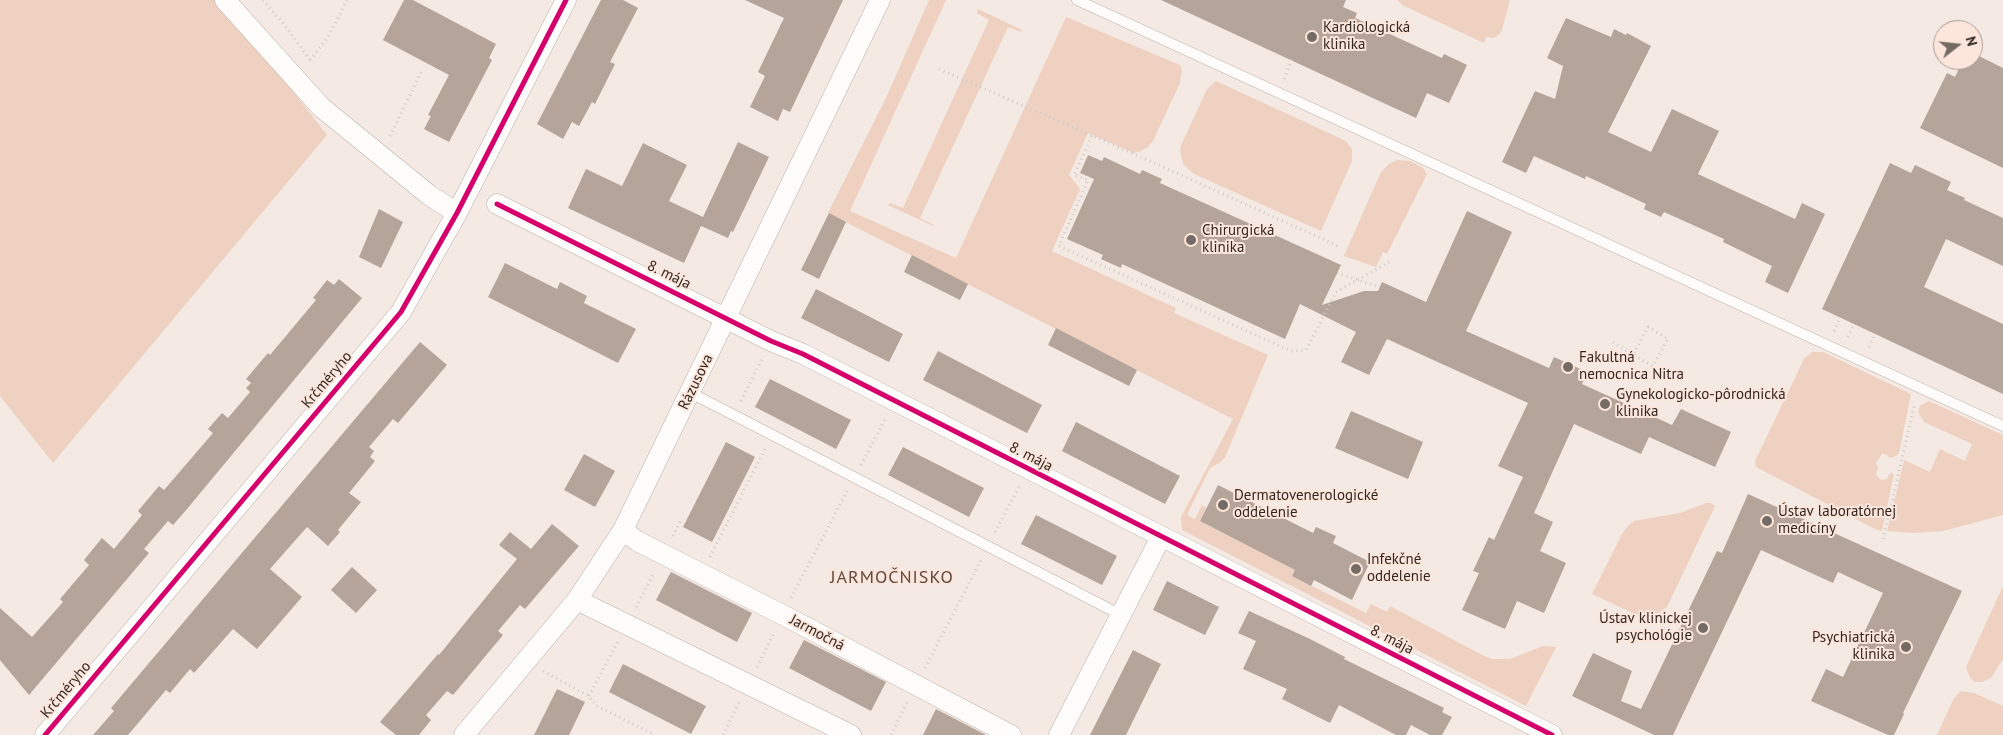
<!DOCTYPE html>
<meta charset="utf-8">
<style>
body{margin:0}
#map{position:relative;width:2003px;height:735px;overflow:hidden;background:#f4e9e3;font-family:"PT Sans",sans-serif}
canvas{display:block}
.north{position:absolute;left:1933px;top:20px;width:50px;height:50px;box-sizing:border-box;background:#fce6db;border:1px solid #ab9a91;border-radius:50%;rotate:74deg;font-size:14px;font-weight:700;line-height:20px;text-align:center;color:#312721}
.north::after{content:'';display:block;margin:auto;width:18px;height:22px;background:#756b65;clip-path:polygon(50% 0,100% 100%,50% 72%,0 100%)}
</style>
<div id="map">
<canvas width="2003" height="735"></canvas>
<div class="north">N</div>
</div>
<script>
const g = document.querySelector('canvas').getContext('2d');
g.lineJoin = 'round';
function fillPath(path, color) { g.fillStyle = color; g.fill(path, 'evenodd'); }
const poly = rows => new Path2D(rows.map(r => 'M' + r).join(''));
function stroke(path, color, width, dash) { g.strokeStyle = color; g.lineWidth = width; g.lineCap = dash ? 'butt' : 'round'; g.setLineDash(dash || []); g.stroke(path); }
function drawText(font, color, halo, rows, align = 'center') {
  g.font = font + ' "PT Sans",sans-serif'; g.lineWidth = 4; g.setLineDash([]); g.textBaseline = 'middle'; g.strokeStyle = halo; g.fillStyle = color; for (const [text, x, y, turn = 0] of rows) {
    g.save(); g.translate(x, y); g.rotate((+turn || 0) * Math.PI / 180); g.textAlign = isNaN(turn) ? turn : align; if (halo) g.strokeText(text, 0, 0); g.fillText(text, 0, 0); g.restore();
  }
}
fillPath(poly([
 [0,0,222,0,327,135,53,463,0,396],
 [929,0,946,0,850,211,956,258,1066,17,1180,65,1182,70,1180,83,1153,141,1148,147,1141,151,1134,153,1088,133,1069,175,1080,189,1052,251,1176,308,1174,313,1268,355,1225,457,1221,462,1210,468,1187,515,1195,519,1202,505,1206,508,1200,521,1295,570,1292,576,1366,613,1371,604,1387,612,1390,606,1484,656,1493,659,1510,659,1543,646,1556,647,1526,706,1182,530,1181,517,1233,419,828,213,886,98],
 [1397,0,1510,0,1501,33,1494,38,1486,37,1484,43,1404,6],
 [978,9,1022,30,1021,32,1008,27,920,218,934,225,933,226,888,205,890,203,903,208,989,20,977,13],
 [1216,81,1346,141,1352,149,1352,161,1321,231,1194,174,1183,164,1180,149,1182,143,1207,89],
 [1397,160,1410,161,1423,168,1427,174,1387,254,1383,252,1376,267,1344,256,1381,172,1389,164],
 [1812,352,1823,352,1911,394,1899,453,1896,456,1889,458,1887,455,1882,454,1876,463,1878,468,1876,475,1881,480,1887,479,1890,473,1894,474,1882,531,1875,529,1756,467,1755,461,1804,359],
 [1929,401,2003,435,2003,515,1943,531,1914,533,1887,531,1904,460,1930,472,1940,449,1965,461,1972,444,1924,422,1918,412,1920,406],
 [1706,503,1711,503,1715,506,1667,607,1655,616,1639,616,1592,594,1623,532,1628,526,1634,521,1680,513],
 [2003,586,2003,659,1991,678,1982,682,1975,682,1970,678,1966,667],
 [1961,691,1974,693,2003,706,2003,735,1937,735,1954,698]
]), '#efd1c1');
fillPath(poly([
 [404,0,413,0,496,44,489,58,492,60,449,142,424,129,431,116,428,115,449,75,383,40],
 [601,0,623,0,638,8,610,62,615,64,595,104,592,102,579,126,572,122,563,139,537,124],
 [745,0,843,0,790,112,783,109,778,121,750,107,765,76,758,72,784,18],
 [1161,0,1346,0,1343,7,1357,13,1355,18,1442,58,1444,54,1467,65,1449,103,1427,93,1416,118],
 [1566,18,1611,37,1614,29,1626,35,1627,33,1651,46,1608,132,1651,152,1672,109,1719,131,1698,174,1795,219,1802,203,1825,214,1788,293,1765,282,1772,266,1723,242,1724,239,1664,212,1661,217,1644,209,1646,204,1586,176,1585,179,1534,156,1526,173,1502,162,1535,91,1555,99,1563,66,1547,58],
 [1973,53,2003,68,2003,168,1920,128,1947,73,1955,77,1963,60,1973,60],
 [738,142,769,157,733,232,731,231,728,238,701,226,684,263,568,208,586,169,622,186,643,143,687,165,669,201,703,217],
 [1088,155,1102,161,1104,157,1140,174,1142,170,1162,179,1160,183,1341,265,1322,305,1364,291,1378,291,1382,282,1426,302,1467,211,1512,232,1466,331,1549,368,1554,357,1587,372,1582,384,1672,425,1681,409,1731,432,1715,467,1649,437,1641,454,1574,424,1534,513,1553,522,1540,551,1566,563,1544,613,1517,601,1505,629,1462,610,1479,573,1473,571,1489,537,1494,540,1523,477,1498,466,1528,403,1387,339,1369,375,1341,362,1356,332,1300,304,1285,339,1122,264,1121,268,1101,259,1103,255,1067,239,1094,179,1080,173],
 [1890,163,1911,173,1915,165,1951,182,1947,190,1965,198,1964,200,2003,218,2003,266,1946,239,1924,287,2003,324,2003,394,1822,309],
 [379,209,403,222,381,268,359,257],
 [829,213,846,222,819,279,801,270],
 [912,255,968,284,960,300,904,272],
 [505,263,557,289,560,282,587,296,584,303,636,329,618,363,488,297],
 [339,279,362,298,187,509,173,525,168,521,144,549,149,553,29,695,0,660,0,608,32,637,63,602,60,599,89,565,84,560,102,538,114,549,142,515,138,511,159,486,164,490,213,433,208,429,222,413,228,418,250,392,246,388,251,383,246,379,268,353,270,355,316,300,313,298,327,280,334,285],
 [816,289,903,334,889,362,801,318],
 [1056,328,1137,370,1129,386,1048,345],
 [420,342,447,365,398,423,393,419,369,447,374,451,370,457,375,461,349,493,361,502,338,530,340,532,328,546,307,527,270,569,302,597,257,649,233,629,194,673,190,669,170,693,166,690,128,735,93,735,114,711,111,708],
 [938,351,1042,405,1027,433,923,380],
 [770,379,851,420,836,449,755,407],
 [1351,411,1423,442,1408,479,1335,448],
 [1076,422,1180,476,1165,504,1062,451],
 [726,442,755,457,712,542,683,527],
 [903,447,984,488,969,517,888,475],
 [584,454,615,471,595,507,564,490],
 [1218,485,1313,533,1316,527,1336,536,1333,543,1370,562,1352,600,1314,580,1311,586,1292,576,1295,570,1200,521],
 [1748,494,1962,591,1903,713,1904,714,1894,735,1888,735,1811,701,1826,669,1843,677,1883,593,1838,572,1833,583,1761,550,1673,735,1654,735,1572,696,1593,653,1632,671,1621,701,1641,709,1717,551,1722,553],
 [1036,515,1117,556,1102,585,1021,544],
 [552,524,579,546,525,609,520,605,498,631,503,635,453,695,447,691,426,715,431,720,419,735,396,735,380,722,438,654,439,655,517,559,499,545,510,532,531,549],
 [352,567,377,590,356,613,331,590],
 [671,572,752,613,737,642,656,600],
 [1167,581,1219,607,1205,635,1153,610],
 [1249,611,1310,639,1345,657,1344,659,1444,708,1442,712,1452,717,1442,735,1430,735,1411,725,1406,735,1396,735,1339,705,1330,723,1282,699,1287,689,1243,669,1256,641,1238,633],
 [804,640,886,682,871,711,789,668],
 [1133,650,1161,664,1126,735,1090,735],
 [623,664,706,706,691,734,609,692],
 [557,689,585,702,569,735,534,735],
 [936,709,986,735,923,735]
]), '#b5a49a');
const lane = poly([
 [1077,0,2003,426],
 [691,393,1121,615]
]);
const street = poly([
 [225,0,321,107,429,195,457,213],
 [497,204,771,341,803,354,1552,735],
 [623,530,637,541,783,615,1011,735],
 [577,600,851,735],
 [45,735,401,312,457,213,566,0],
 [464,735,577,600,623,530,880,0],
 [1059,735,1161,537]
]);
stroke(lane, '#bab0aa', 11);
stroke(street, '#bab0aa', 21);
stroke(poly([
 [263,0,287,28,312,63],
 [310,60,328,37,347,0],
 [939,69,1159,165,1340,247],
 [1284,79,1292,59],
 [390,136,421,72],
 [1092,136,1074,175,1088,180,1059,246,1291,351,1306,350,1336,292,1391,261],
 [1337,273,1379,287],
 [1834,331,1840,318],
 [1848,337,1854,324],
 [1613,342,1633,355,1653,366,1668,339,1648,327,1633,355],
 [1869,347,1875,334],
 [741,401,762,359],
 [861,465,886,417],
 [995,532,1019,487],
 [673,536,681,520],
 [1883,539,1915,403],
 [710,557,765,449],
 [791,598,847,491],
 [636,607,654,573],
 [757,667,774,633],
 [925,668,981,560],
 [543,671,589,696,597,706,655,735],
 [589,696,618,641],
 [723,735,739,702],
 [891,735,907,702]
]), '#cdcac7', 3, [1, 4]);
stroke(lane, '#fdfcfb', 10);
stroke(street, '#fdfcfb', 20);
stroke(poly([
 [497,204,771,341,803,354,1552,735],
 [45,735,401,312,457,213,566,0]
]), '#d6006c', 5);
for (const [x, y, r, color] of [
 [1312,37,6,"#756b65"],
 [1191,240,6,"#756b65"],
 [1568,367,6,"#756b65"],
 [1605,404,6,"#756b65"],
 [1223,505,6,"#756b65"],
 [1767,521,6,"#756b65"],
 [1356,569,6,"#756b65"],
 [1703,628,6,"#756b65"],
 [1906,647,6,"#756b65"]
]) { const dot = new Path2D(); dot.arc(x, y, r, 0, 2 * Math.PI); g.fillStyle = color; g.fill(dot); stroke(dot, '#fce6db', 2); }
drawText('15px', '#312721', '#fce6db', [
 ["Kardiologická",1323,28],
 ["klinika",1323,45],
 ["Chirurgická",1202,231],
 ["klinika",1202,248],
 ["Fakultná",1579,358],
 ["nemocnica Nitra",1579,375],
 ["Gynekologicko-pôrodnická",1616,395],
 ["klinika",1616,412],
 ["Dermatovenerologické",1234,496],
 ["oddelenie",1234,513],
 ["Ústav laboratórnej",1778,512],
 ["medicíny",1778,529],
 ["Infekčné",1367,560],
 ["oddelenie",1367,577],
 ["Ústav klinickej",1692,619,"right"],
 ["psychológie",1692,636,"right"],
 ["Psychiatrická",1895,638,"right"],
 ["klinika",1895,655,"right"]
], 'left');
drawText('15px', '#312721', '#fce6db', [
 ["8. mája",669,275,26],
 ["Krčméryho",327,380,-50],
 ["Rázusova",696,382,-64],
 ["8. mája",1031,457,27],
 ["Jarmočná",817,633,28],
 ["8. mája",1392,640,27],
 ["Krčméryho",66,690,-50]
]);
g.letterSpacing = '1px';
drawText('18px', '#5f493d', '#fce6db', [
 ["JARMOČNISKO",892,578]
]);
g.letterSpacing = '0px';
</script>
